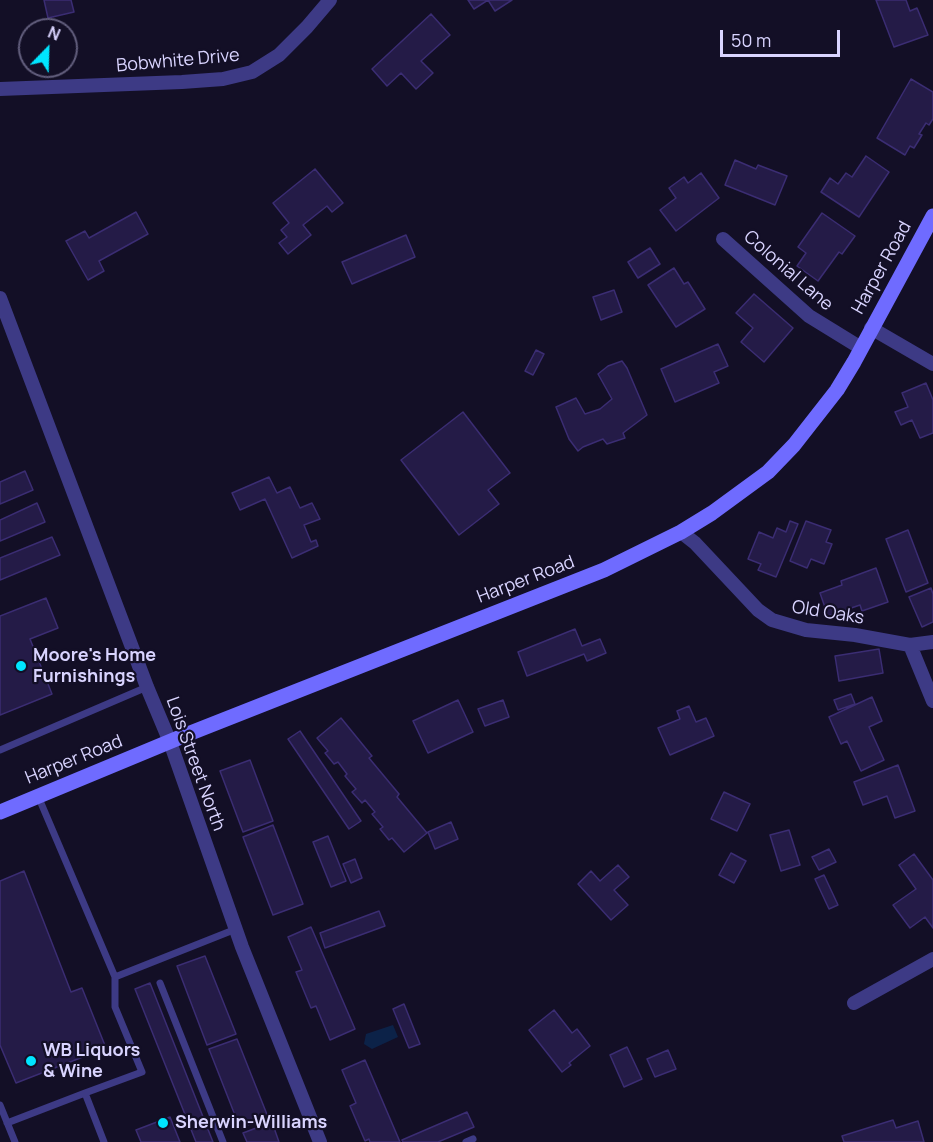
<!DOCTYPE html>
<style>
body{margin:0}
#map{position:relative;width:933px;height:1142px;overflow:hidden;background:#130f26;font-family:Manrope,sans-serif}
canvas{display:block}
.north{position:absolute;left:18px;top:18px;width:60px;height:60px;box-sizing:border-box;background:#130f26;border:2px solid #625e7d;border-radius:50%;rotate:23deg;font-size:16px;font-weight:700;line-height:24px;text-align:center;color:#d9d4ff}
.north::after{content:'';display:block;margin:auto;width:21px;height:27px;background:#00e5ff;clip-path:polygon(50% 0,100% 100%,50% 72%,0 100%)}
.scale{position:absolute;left:720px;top:30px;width:120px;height:27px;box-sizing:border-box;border:3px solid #d9d4ff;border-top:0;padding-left:8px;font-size:18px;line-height:21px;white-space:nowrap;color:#d9d4ff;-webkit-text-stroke:4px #130f26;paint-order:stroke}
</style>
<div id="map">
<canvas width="933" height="1142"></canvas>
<div class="north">N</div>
<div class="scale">50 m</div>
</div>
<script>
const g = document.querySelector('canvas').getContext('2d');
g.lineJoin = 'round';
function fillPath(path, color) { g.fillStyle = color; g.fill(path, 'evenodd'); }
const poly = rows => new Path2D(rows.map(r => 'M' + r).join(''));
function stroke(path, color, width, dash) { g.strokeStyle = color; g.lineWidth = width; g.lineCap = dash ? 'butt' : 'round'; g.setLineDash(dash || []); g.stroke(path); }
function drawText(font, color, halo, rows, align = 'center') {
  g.font = font + ' Manrope,sans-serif'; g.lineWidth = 4.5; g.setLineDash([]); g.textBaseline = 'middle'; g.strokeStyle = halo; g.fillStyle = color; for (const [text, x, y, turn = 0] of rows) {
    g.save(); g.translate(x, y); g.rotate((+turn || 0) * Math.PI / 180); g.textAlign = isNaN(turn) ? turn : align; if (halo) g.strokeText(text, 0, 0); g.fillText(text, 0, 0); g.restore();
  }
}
fillPath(poly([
 [393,1025,398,1037,372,1049,364,1044,366,1034]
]), '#0c2248');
const building = poly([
 [44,0,71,0,74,12,48,18,44,0],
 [468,0,488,0,474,9,468,0],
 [488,0,512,0,495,11,488,0],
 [876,0,906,0,910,11,917,8,928,35,894,47,876,0],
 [431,14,450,35,421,61,433,73,416,89,401,73,387,86,372,69,431,14],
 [911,79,933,92,933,119,929,125,926,123,919,134,922,135,914,148,910,146,905,155,877,138,911,79],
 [866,156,889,172,859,217,821,192,830,178,838,184,846,173,852,177,866,156],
 [735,160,756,169,758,165,787,176,775,205,725,185,735,160],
 [315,169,343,203,332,212,327,206,303,225,311,235,288,254,279,243,287,237,281,230,289,223,273,203,315,169],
 [701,173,719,198,676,231,660,210,676,198,669,188,684,177,688,183,701,173],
 [136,212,148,234,99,261,104,271,88,280,66,241,85,231,89,238,136,212],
 [822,213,855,236,842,254,839,252,818,281,797,266,806,253,798,247,822,213],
 [406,235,415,257,352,284,342,262,406,235],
 [650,248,660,264,638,278,628,262,650,248],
 [674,268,684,284,688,282,705,309,676,327,648,285,674,268],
 [614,290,622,312,601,320,593,297,614,290],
 [754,294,793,328,764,362,741,342,753,328,736,313,754,294],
 [718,344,728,366,714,372,719,383,675,402,661,369,718,344],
 [536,350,544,354,533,375,525,371,536,350],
 [622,361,627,368,647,415,623,433,625,438,607,444,603,439,583,447,578,451,569,439,556,407,576,398,585,414,600,409,612,399,598,374,608,366,622,361],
 [926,383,933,400,933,433,920,438,912,420,901,425,895,412,908,407,902,393,926,383],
 [463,412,510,473,488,490,499,504,459,535,401,460,463,412],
 [25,471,33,490,0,504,0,482,25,471],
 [269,477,277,493,290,487,300,508,312,503,320,519,304,525,311,542,316,540,318,546,292,558,265,499,240,510,232,493,269,477],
 [37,503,45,522,0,541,0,520,37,503],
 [790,521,798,524,776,577,758,570,761,564,748,559,759,532,773,538,777,528,786,532,790,521],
 [806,521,831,530,826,542,832,544,824,564,811,559,807,568,790,561,806,521],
 [908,530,928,583,906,592,886,539,908,530],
 [52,537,60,555,0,580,0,558,52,537],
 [876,568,888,602,862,611,860,605,828,616,820,593,842,585,841,581,876,568],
 [931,588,933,594,933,622,922,627,909,597,931,588],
 [46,598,58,628,30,639,52,694,0,715,0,616,46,598],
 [575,629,582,646,600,639,606,653,587,661,584,654,527,676,518,652,575,629],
 [879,649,883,673,839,681,835,656,879,649],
 [851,694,855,704,838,710,834,700,851,694],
 [872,697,882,721,869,727,884,760,861,771,847,741,841,744,829,717,872,697],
 [458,700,473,732,428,753,413,721,458,700],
 [503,700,509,717,485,726,478,709,503,700],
 [689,706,696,722,706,718,714,736,670,755,658,728,680,719,677,711,689,706],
 [341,718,372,756,369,758,399,794,397,797,427,833,404,852,392,838,389,840,380,829,383,827,372,814,375,812,365,800,362,803,352,792,356,789,345,776,347,774,338,762,334,764,325,753,328,751,317,738,341,718],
 [300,731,361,821,349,829,288,739,300,731],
 [250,760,273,821,243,832,220,771,250,760],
 [898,765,915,811,895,818,887,796,863,805,854,782,898,765],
 [724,792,750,804,737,831,711,819,724,792],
 [451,822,458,839,435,849,428,832,451,822],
 [273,825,303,904,273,915,243,837,273,825],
 [789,830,800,865,781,871,770,835,789,830],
 [328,836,346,881,331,887,313,842,328,836],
 [829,849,836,862,819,870,812,857,829,849],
 [731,853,746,861,734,883,719,875,731,853],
 [914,854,933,880,933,928,925,917,910,928,893,905,916,889,899,865,914,854],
 [355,859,362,878,351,883,343,864,355,859],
 [618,865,629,877,614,890,628,905,611,920,578,884,591,871,600,881,618,865],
 [24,871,71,992,82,988,106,1048,16,1083,0,1045,0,881,24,871],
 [824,875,838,905,829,909,815,879,824,875],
 [379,911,385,926,325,948,320,933,379,911],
 [311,927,355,1029,330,1040,316,1006,311,1008,296,972,302,970,288,937,311,927],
 [205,956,236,1034,207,1045,177,966,205,956],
 [150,983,213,1142,196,1142,135,989,150,983],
 [404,1004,420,1044,409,1048,393,1009,404,1004],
 [554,1010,572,1033,577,1029,590,1046,569,1063,571,1065,562,1072,529,1030,554,1010],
 [237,1039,268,1117,240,1128,209,1049,237,1039],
 [627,1047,642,1079,624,1087,610,1055,627,1047],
 [668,1050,676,1069,655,1077,647,1059,668,1050],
 [365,1060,400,1142,370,1142,369,1139,365,1141,350,1106,356,1103,342,1070,365,1060],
 [467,1112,474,1127,438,1142,403,1142,402,1140,467,1112],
 [170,1117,180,1142,141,1142,136,1130,170,1117],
 [893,1120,896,1128,918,1121,924,1142,844,1142,842,1136,893,1120],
 [272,1122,279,1142,247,1142,243,1133,272,1122]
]);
fillPath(building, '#241b47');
stroke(building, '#3b2d73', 1.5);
stroke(poly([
 [0,750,147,687],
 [38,796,115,977,115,1007,142,1072,85,1093],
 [115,977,236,929],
 [160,983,223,1142],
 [0,1105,15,1142],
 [7,1123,85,1093,104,1142],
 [466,1142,473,1139]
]), '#3d3a85', 7);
stroke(poly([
 [0,89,182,82,223,79,252,72,279,55,307,27,330,0],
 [723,239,809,316,861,348],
 [0,298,147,687,170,742,242,947,320,1142],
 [871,328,933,364],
 [681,532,695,543,758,610,772,620,806,630,855,635,910,645,933,642],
 [910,645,933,701],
 [854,1003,933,959]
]), '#3d3a85', 14);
stroke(poly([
 [0,812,188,734,604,570,681,532,712,513,768,472,794,445,837,390,854,362,933,216]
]), '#6f6bff', 15);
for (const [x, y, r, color] of [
 [21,666,6,"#00e5ff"],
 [31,1061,6,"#00e5ff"],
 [163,1123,6,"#00e5ff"]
]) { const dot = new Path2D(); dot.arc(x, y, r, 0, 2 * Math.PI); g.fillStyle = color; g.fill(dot); stroke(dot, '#130f26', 2); }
drawText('18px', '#d9d4ff', '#130f26', [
 ["Bobwhite Drive",178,61,-5],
 ["Harper Road",882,268,-61],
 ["Colonial Lane",788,271,41],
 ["Harper Road",526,580,-21],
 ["Old Oaks",828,613,9],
 ["Harper Road",74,760,-22],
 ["Lois Street North",195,764,70]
]);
drawText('bold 18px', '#d9d4ff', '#130f26', [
 ["Moore's Home",33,656],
 ["Furnishings",33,677],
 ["WB Liquors",43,1051],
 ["& Wine",43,1072],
 ["Sherwin-Williams",175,1123]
], 'left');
</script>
